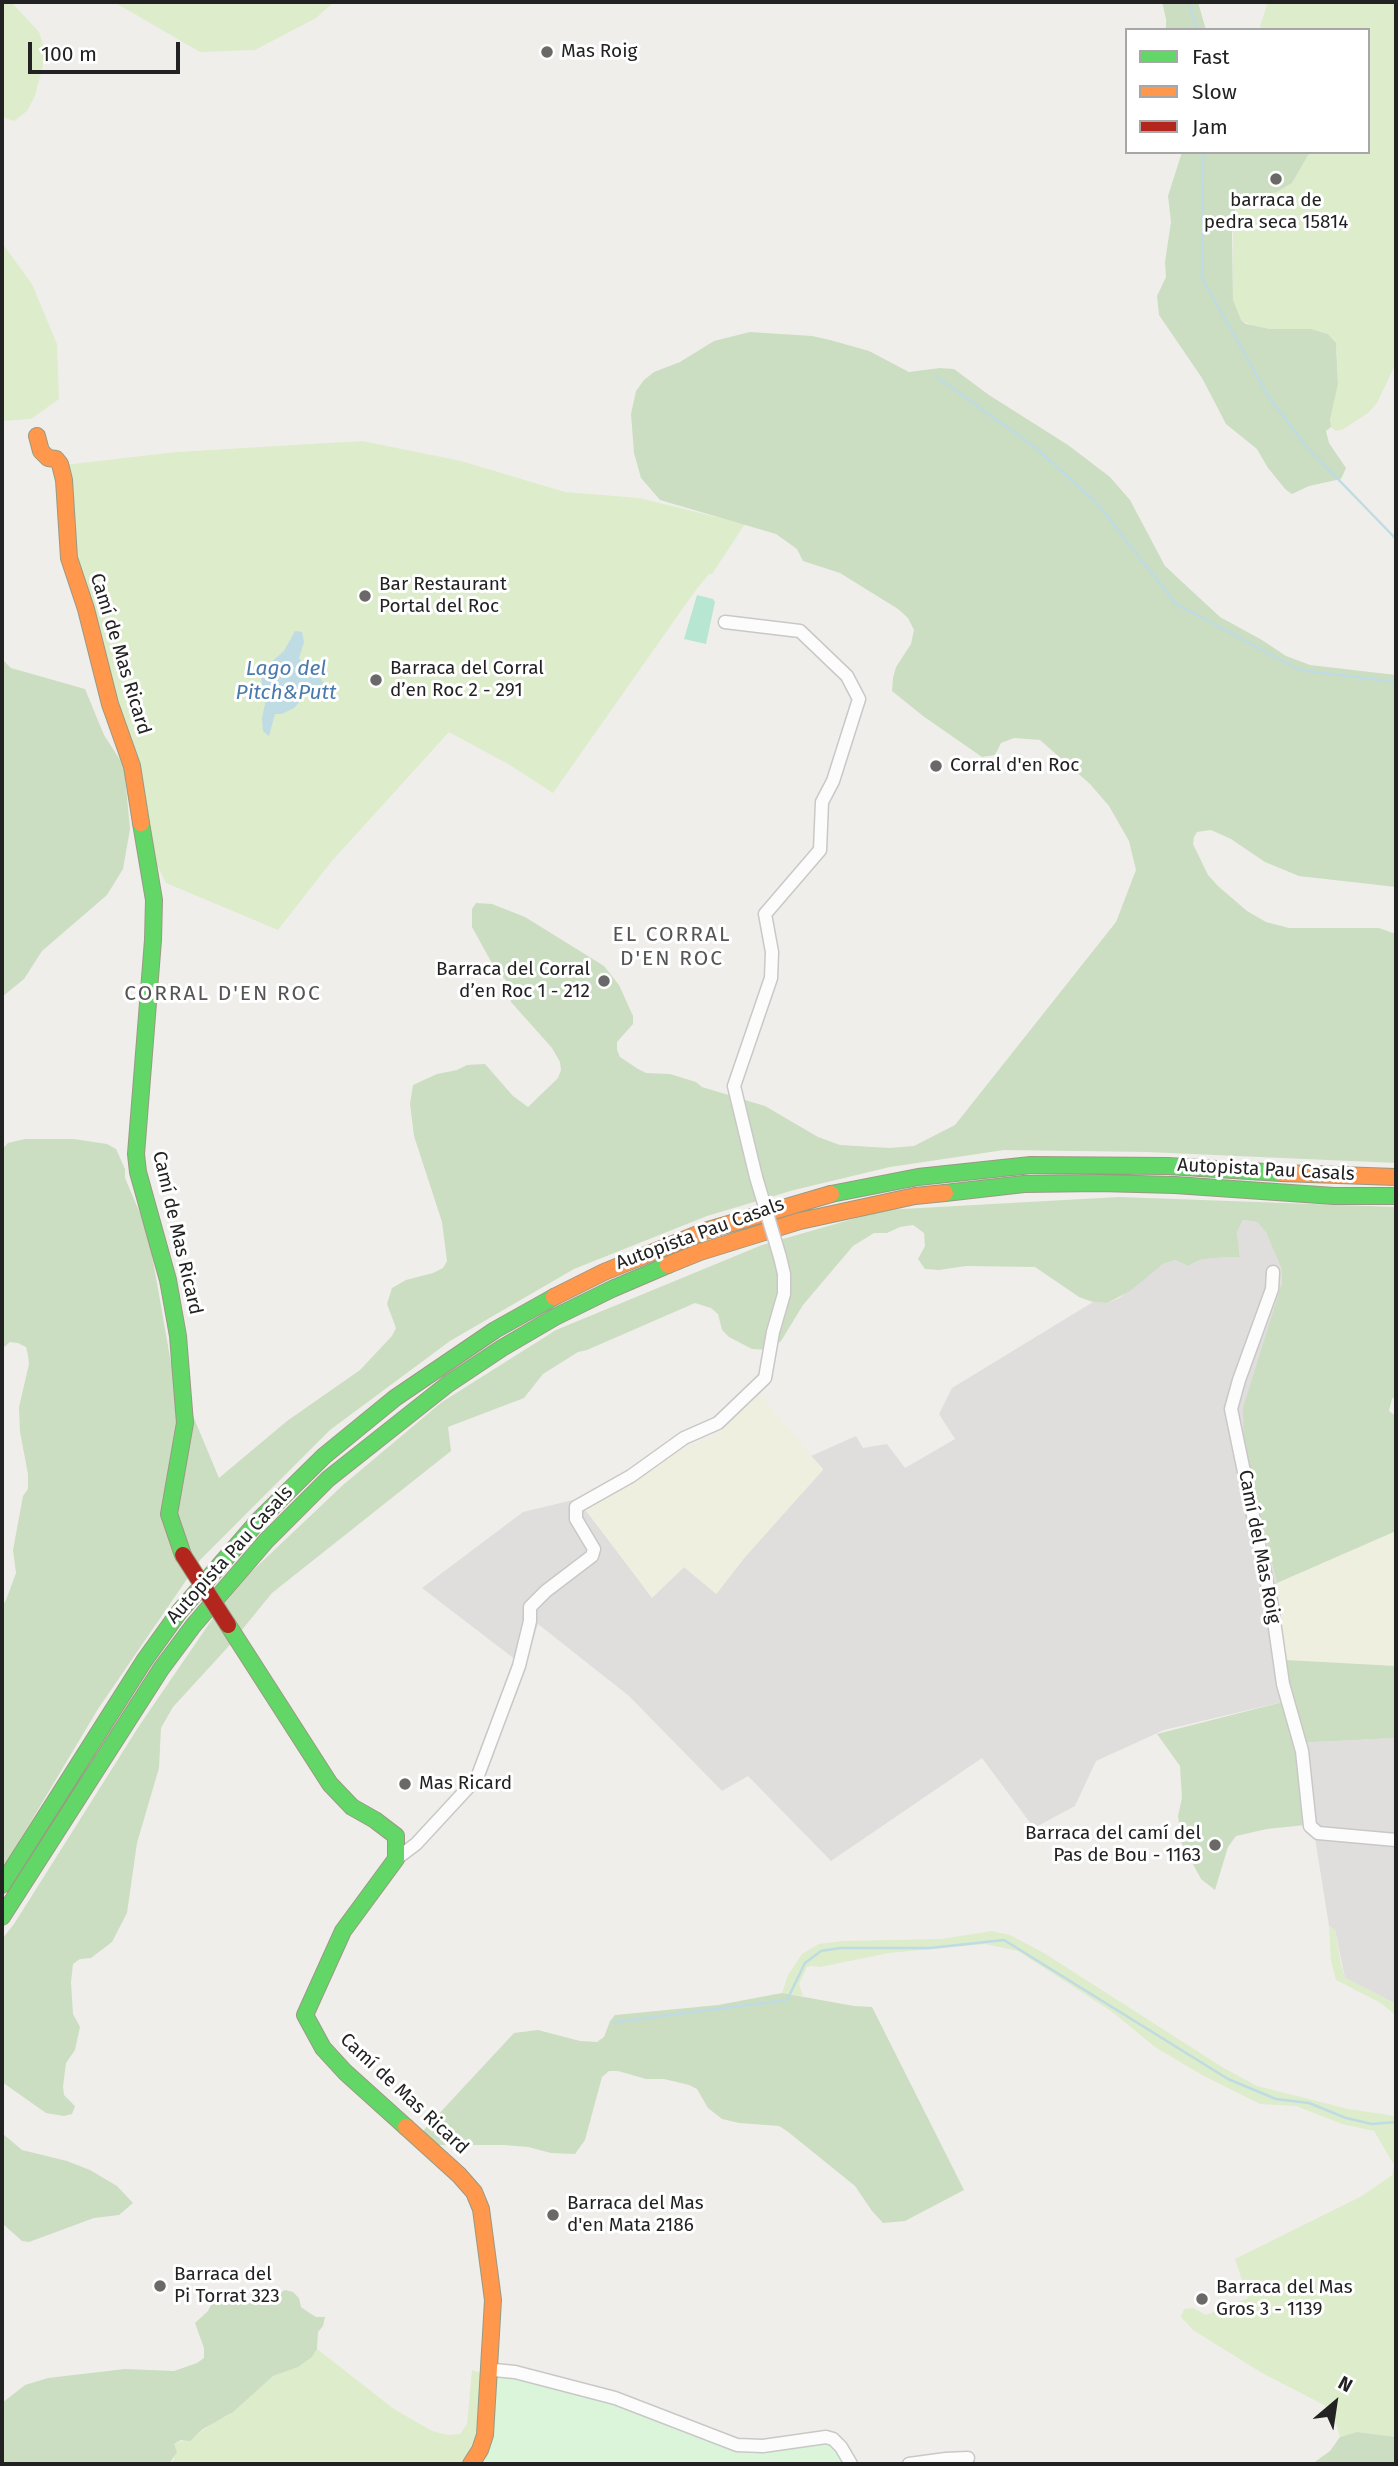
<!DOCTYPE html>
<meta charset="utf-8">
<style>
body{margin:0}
#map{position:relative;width:1398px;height:2466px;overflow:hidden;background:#f0eeeb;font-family:"Fira Sans",sans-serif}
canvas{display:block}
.frame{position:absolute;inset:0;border:4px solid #222;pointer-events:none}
.legend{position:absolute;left:1125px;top:28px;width:245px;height:126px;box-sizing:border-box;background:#fff;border:2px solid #a7a7a7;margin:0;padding:9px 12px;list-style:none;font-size:21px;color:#222}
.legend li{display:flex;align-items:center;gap:14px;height:35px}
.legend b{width:35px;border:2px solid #a7a7a7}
.north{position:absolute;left:1300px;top:2368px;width:70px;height:70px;-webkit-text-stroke:5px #fff;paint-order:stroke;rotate:29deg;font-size:19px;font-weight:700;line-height:28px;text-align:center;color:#222}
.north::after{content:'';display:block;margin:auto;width:24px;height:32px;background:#222;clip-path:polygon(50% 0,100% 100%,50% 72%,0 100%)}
.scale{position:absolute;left:28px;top:42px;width:152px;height:32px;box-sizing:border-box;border:4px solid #222;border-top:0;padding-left:9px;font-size:21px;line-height:24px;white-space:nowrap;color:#222;-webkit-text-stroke:5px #fff;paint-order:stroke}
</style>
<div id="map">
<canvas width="1398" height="2466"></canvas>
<div class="frame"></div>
<ul class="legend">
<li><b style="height:9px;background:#63d668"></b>Fast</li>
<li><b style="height:9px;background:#ff974d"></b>Slow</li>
<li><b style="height:9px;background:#b3261e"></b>Jam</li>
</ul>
<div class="north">N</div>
<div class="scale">100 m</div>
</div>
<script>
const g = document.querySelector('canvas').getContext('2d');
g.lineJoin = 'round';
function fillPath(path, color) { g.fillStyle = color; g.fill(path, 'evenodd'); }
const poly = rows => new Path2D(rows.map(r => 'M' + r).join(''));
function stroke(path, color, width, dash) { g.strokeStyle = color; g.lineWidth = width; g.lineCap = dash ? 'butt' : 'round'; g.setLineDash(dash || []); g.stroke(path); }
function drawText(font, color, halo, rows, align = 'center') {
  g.font = font + ' "Fira Sans",sans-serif'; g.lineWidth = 6; g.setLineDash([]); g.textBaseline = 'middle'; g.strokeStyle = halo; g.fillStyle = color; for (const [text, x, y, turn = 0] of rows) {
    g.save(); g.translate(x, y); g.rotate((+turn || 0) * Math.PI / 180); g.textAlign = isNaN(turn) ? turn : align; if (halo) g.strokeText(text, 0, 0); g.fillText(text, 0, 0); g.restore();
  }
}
fillPath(poly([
 [1243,1220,1257,1222,1266,1231,1282,1270,1277,1583,1291,1700,1164,1730,1096,1761,1075,1806,1034,1828,982,1758,831,1861,748,1776,722,1791,629,1696,538,1624,525,1667,422,1588,523,1512,577,1499,652,1597,684,1567,717,1593,745,1557,823,1469,811,1456,856,1436,863,1448,887,1444,905,1468,955,1439,939,1414,952,1388,1093,1302,1107,1303,1119,1298,1163,1264,1175,1260,1188,1266,1200,1260,1213,1258,1240,1257,1237,1232],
 [1396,1738,1396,2004,1345,1978,1335,1930,1329,1926,1315,1838,1305,1825,1293,1743]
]), '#dfdedc');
fillPath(poly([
 [760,1394,823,1470,745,1557,716,1594,684,1567,652,1598,585,1509,674,1452,716,1435],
 [1396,1531,1396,1666,1286,1660,1277,1583]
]), '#efefdf');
fillPath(poly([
 [2,2,11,2,27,19,39,32,44,48,43,65,35,96,27,111,14,121,2,117],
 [114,2,334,2,316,18,255,50,200,52],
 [1268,2,1396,2,1396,363,1377,403,1368,413,1342,430,1336,431,1331,427,1330,420,1338,384,1337,351,1333,339,1328,334,1311,329,1270,329,1253,326,1241,320,1237,314,1233,300,1233,213,1239,202,1277,192,1292,183,1310,152,1368,152,1368,30,1261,30,1260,26],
 [2,243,32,284,57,344,59,399,31,419,2,421],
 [362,441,461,461,565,492,639,498,745,524,712,574,709,574,695,591,553,793,508,764,449,732,331,862,278,930,166,883,158,867,146,867,136,757,68,545,64,465,176,452],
 [1329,1926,1335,1930,1341,1964,1345,1978,1396,2004,1396,2015,1379,2002,1336,1980,1331,1961],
 [992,1931,1010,1935,1044,1953,1222,2067,1257,2086,1348,2109,1396,2116,1396,2437,1357,2432,1340,2437,1334,2416,1324,2405,1262,2373,1209,2340,1193,2330,1181,2317,1184,2309,1193,2308,1206,2315,1248,2298,1235,2259,1362,2196,1392,2175,1394,2165,1374,2131,1342,2124,1296,2106,1260,2104,1202,2075,1155,2047,1111,2011,1018,1951,985,1944,889,1953,820,1967,811,1966,807,1967,799,1984,803,1996,782,1993,788,1975,802,1954,819,1944,843,1941,941,1939],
 [317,2349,394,2409,432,2431,448,2435,460,2434,467,2424,472,2370,498,2378,495,2410,480,2464,169,2464,174,2460,174,2444,197,2435,218,2419,226,2417,273,2376,297,2367,312,2357]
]), '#ddeccb');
fillPath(poly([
 [1162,2,1198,2,1206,30,1166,30,1166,19],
 [1182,152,1310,152,1292,183,1277,192,1239,202,1235,206,1232,233,1233,300,1241,320,1246,324,1270,329,1311,329,1328,334,1336,343,1338,384,1330,420,1331,427,1326,431,1329,443,1346,468,1341,479,1309,486,1292,494,1286,490,1268,468,1257,449,1226,424,1202,378,1159,315,1157,296,1166,277,1165,262,1171,222,1168,196],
 [750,332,812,336,830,340,869,351,909,372,940,368,954,369,989,395,1068,445,1110,477,1130,500,1165,566,1220,617,1262,640,1286,656,1310,665,1396,675,1396,887,1299,876,1265,862,1231,839,1211,830,1197,832,1194,837,1193,844,1208,875,1218,886,1247,911,1266,922,1289,928,1379,928,1396,934,1396,1163,1147,1152,1004,1150,890,1167,794,1190,707,1216,574,1269,450,1341,330,1430,200,1560,98,1709,2,1870,2,1606,6,1600,16,1573,13,1550,23,1496,28,1489,28,1474,20,1432,19,1407,29,1364,28,1355,26,1347,18,1343,10,1342,2,1349,2,1149,8,1143,25,1139,74,1139,107,1144,116,1149,125,1169,125,1178,148,1232,171,1363,219,1478,287,1421,360,1370,392,1336,396,1328,387,1304,392,1288,406,1280,433,1273,443,1268,447,1261,442,1222,414,1136,410,1104,413,1085,437,1074,457,1070,467,1065,485,1064,513,1096,528,1107,558,1078,561,1070,560,1062,552,1048,511,1002,509,984,493,965,472,927,472,909,476,903,492,904,525,917,604,966,619,985,633,1016,633,1024,617,1042,617,1050,620,1057,638,1069,646,1073,670,1074,696,1082,702,1087,765,1106,818,1137,840,1145,889,1148,914,1146,955,1125,1116,922,1136,870,1129,841,1109,806,1090,784,1040,740,1014,738,1001,743,995,755,982,757,923,716,892,691,893,678,896,667,911,644,914,630,908,618,898,609,840,573,803,561,797,549,776,534,660,500,641,478,634,453,631,414,636,391,644,380,654,372,680,362,714,341],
 [2,659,11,668,85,689,104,735,124,766,130,829,123,869,107,895,42,951,24,979,2,997],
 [1119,1197,1396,1207,1396,1396,1392,1399,1389,1411,1396,1416,1396,1531,1277,1583,1244,1449,1243,1408,1282,1283,1282,1270,1266,1232,1257,1222,1243,1220,1237,1232,1240,1257,1213,1258,1200,1260,1188,1266,1175,1260,1163,1264,1130,1291,1107,1303,1093,1302,1079,1297,1035,1267,966,1266,939,1270,925,1269,918,1259,925,1246,924,1233,913,1225,900,1227,887,1233,874,1233,853,1246,803,1305,781,1341,769,1350,752,1349,729,1337,722,1330,718,1314,711,1308,695,1303,587,1350,578,1352,543,1374,524,1398,448,1427,451,1451,272,1593,228,1647,173,1707,161,1728,159,1768,137,1843,127,1913,112,1942,91,1958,80,1959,73,1964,71,1982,73,2014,80,2027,75,2050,66,2063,63,2087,64,2095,75,2106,72,2114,64,2116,46,2113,2,2082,2,1939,14,1924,139,1726,213,1618,249,1574,343,1485,442,1402,556,1330,762,1245,884,1210],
 [1286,1660,1396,1666,1396,1738,1293,1743,1299,1768,1305,1825,1267,1829,1236,1836,1228,1847,1215,1890,1201,1879,1181,1842,1178,1816,1182,1798,1180,1766,1157,1734,1291,1700],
 [782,1993,854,2006,872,2007,964,2190,905,2221,883,2223,872,2211,855,2186,787,2131,779,2126,739,2123,722,2119,708,2108,697,2089,689,2085,664,2079,646,2079,618,2071,609,2071,602,2077,585,2140,575,2154,551,2153,528,2147,504,2145,439,2145,422,2132,514,2033,538,2030,580,2041,597,2042,604,2037,610,2021,615,2015,718,2005],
 [2,2133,22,2150,67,2161,90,2170,117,2186,133,2203,119,2215,94,2218,29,2242,22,2241,2,2223],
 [285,2290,293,2292,299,2298,301,2307,308,2312,316,2317,325,2317,323,2326,318,2332,317,2349,312,2357,298,2367,273,2376,233,2412,203,2429,190,2441,181,2440,174,2444,177,2452,169,2464,2,2464,2,2403,25,2385,48,2378,125,2369,174,2371,197,2363,204,2358,204,2348,195,2323,208,2311,212,2303,221,2296,254,2303,263,2302],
 [1357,2432,1396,2437,1396,2464,1312,2464,1330,2451,1340,2437]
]), '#cbdec1');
fillPath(poly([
 [498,2378,523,2378,619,2402,746,2451,830,2442,847,2464,480,2464,495,2410]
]), '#daf5da');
fillPath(poly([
 [697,595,713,599,715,602,706,644,684,639]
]), '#b7e6d2');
fillPath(poly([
 [295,631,302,632,304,642,299,658,311,675,321,679,326,686,317,692,304,697,294,708,282,714,275,714,269,736,263,731,262,718,266,699,262,687,261,671,284,651]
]), '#bfdbe3');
stroke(poly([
 [1189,2,1197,30],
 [1203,152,1202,278,1270,399,1306,446,1396,539],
 [937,377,1036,448,1096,502,1176,604,1300,670,1396,682],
 [615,2022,787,2000,805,1963,821,1951,840,1948,930,1948,1004,1940,1228,2079,1276,2099,1309,2103,1346,2118,1372,2124,1396,2122]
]), '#bfdbe3', 2.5);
const street = poly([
 [725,622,800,631,847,676,859,699,833,781,822,802,820,850,765,914,772,952,771,978,734,1086,756,1177],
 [1273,1272,1272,1289,1239,1380,1231,1409,1272,1607,1283,1684,1302,1751,1310,1826,1318,1833,1396,1840],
 [396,1859,416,1844,477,1778,519,1666,530,1621,530,1607,546,1591,592,1556,594,1549,576,1519,576,1507,631,1476,684,1438,718,1423,765,1378,773,1332,784,1294,784,1274,780,1257],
 [489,2374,494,2370,515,2372,615,2398,737,2445,763,2446,826,2437,833,2439,841,2447,851,2464],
 [909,2464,946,2459,968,2458]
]);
const fast = poly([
 [141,823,154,900,153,940,136,1154,138,1172,168,1280,178,1336,185,1423,169,1514,183,1555],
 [945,1193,1024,1184,1099,1183,1175,1185,1334,1196,1396,1196],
 [831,1194,918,1177,1031,1165,1168,1166,1281,1173],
 [228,1625,330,1784,352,1807,375,1820,396,1836,396,1859,343,1931,305,2015,323,2048,345,2072,406,2127],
 [2,1885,144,1661,180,1611,259,1520,324,1456,395,1398,495,1330,554,1297],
 [2,1917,161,1669,193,1626,266,1541,328,1479,448,1384,502,1348,555,1317,612,1289,668,1265]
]);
const slow = poly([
 [37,436,41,451,48,458,56,459,60,464,64,480,69,558,86,609,110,704,132,766,141,823],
 [1281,1173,1396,1177],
 [668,1265,700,1252,800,1221,915,1196,945,1193],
 [554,1297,604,1272,705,1231,831,1194],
 [406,2127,459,2175,474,2192,481,2209,493,2300,485,2435,480,2450,471,2464]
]);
stroke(street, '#c9c8c7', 15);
stroke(fast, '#999a82', 18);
stroke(slow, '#999a82', 18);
stroke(street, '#fdfcfc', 12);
stroke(fast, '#63d668', 16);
stroke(slow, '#ff974d', 16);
const streetBridge = poly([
 [756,1177,780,1257]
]);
const jamBridge = poly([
 [183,1555,228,1625]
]);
stroke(streetBridge, '#c9c8c7', 15, []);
stroke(jamBridge, '#999a82', 18, []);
stroke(streetBridge, '#fdfcfc', 12);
stroke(jamBridge, '#b3261e', 16);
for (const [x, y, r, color] of [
 [547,52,7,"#6a6968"],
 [1276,179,7,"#6a6968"],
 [365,596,7,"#6a6968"],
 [376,680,7,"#6a6968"],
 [936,766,7,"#6a6968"],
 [604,981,7,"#6a6968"],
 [405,1784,7,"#6a6968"],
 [1215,1845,7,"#6a6968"],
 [553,2215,7,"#6a6968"],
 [160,2286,7,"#6a6968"],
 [1202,2299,7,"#6a6968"]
]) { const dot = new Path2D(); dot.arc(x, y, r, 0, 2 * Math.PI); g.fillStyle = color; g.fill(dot); stroke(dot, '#fff', 2.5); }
drawText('19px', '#222', '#fff', [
 ["Mas Roig",561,52],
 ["barraca de",1276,201,"center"],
 ["pedra seca 15814",1276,223,"center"],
 ["Bar Restaurant",379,585],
 ["Portal del Roc",379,607],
 ["Barraca del Corral",390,669],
 ["d’en Roc 2 - 291",390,691],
 ["Corral d'en Roc",950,766],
 ["Barraca del Corral",590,970,"right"],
 ["d’en Roc 1 - 212",590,992,"right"],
 ["Mas Ricard",419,1784],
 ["Barraca del camí del",1201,1834,"right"],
 ["Pas de Bou - 1163",1201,1856,"right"],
 ["Barraca del Mas",567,2204],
 ["d'en Mata 2186",567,2226],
 ["Barraca del",174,2275],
 ["Pi Torrat 323",174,2297],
 ["Barraca del Mas",1216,2288],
 ["Gros 3 - 1139",1216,2310]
], 'left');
drawText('19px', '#222', '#fff', [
 ["Camí de Mas Ricard",120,654,73],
 ["Autopista Pau Casals",1266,1170,3],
 ["Camí de Mas Ricard",177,1233,77],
 ["Autopista Pau Casals",700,1234,-20],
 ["Camí del Mas Roig",1259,1547,79],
 ["Autopista Pau Casals",230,1555,-48],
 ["Camí de Mas Ricard",404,2094,43]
]);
drawText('italic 21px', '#4a7aab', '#fff', [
 ["Lago del",286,669],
 ["Pitch&Putt",286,693]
]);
g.letterSpacing = '2px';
drawText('21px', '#555', '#fff', [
 ["EL CORRAL",672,935],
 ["D'EN ROC",672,959],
 ["CORRAL D'EN ROC",223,994]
]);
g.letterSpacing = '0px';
</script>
